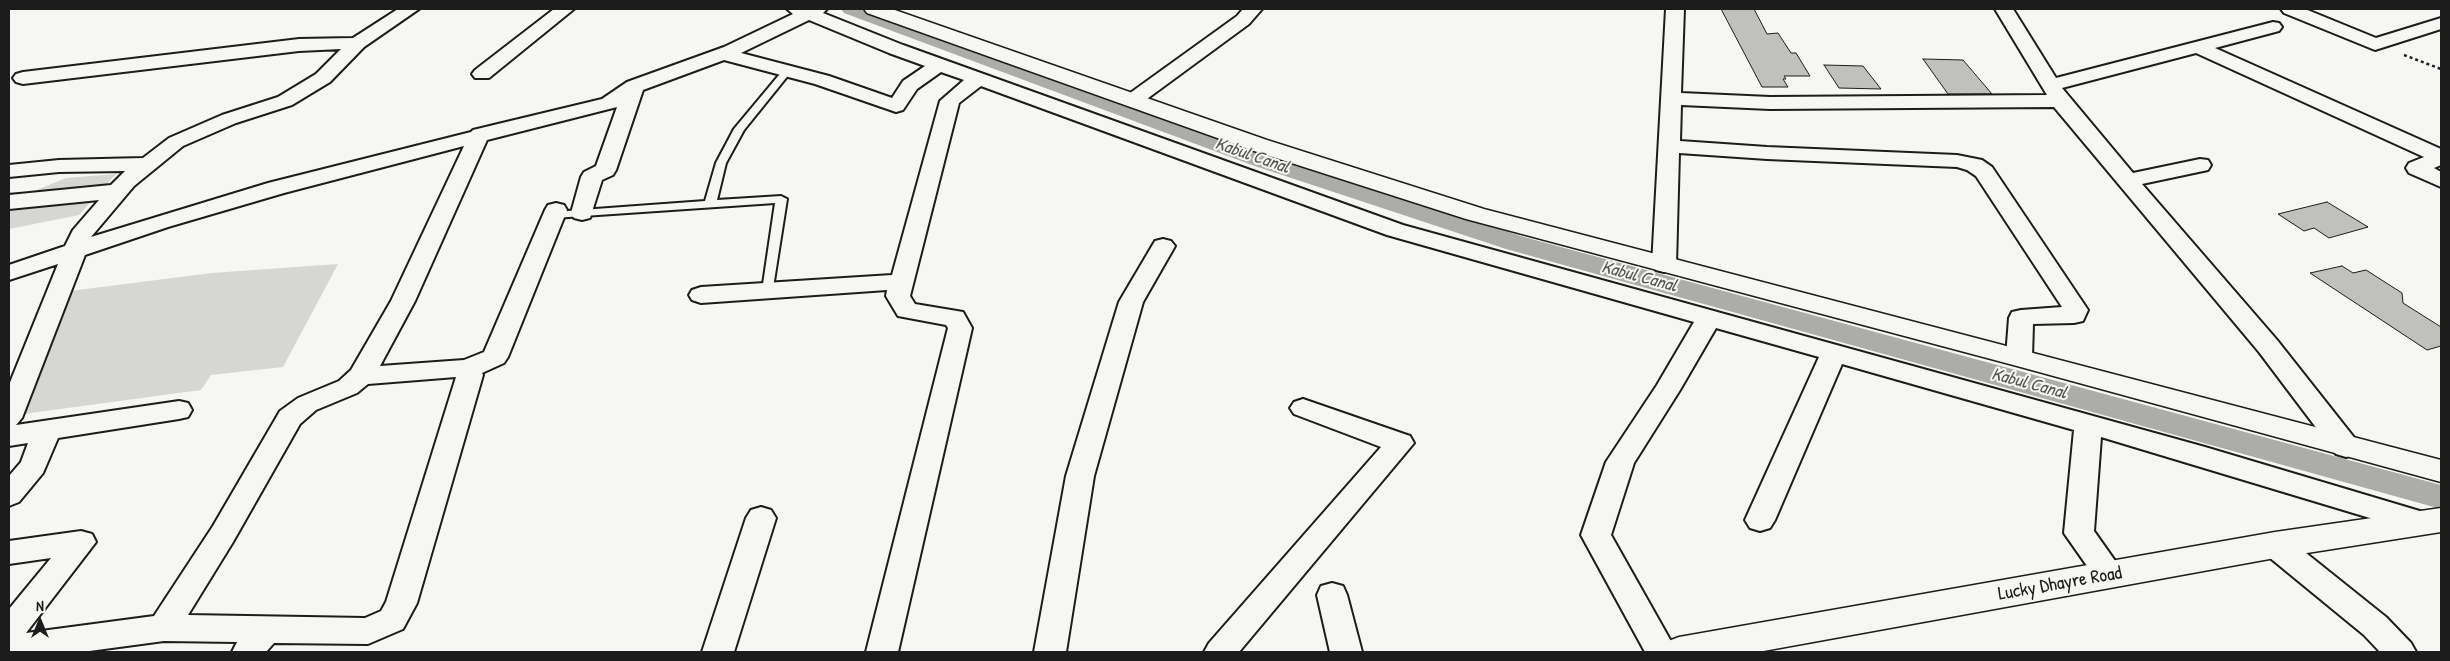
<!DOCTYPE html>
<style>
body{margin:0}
#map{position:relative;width:2450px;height:661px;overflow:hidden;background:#f6f6f2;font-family:"Patrick Hand",sans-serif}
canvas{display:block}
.frame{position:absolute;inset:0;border:10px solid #1c1c1c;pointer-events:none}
.north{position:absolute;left:15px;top:596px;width:50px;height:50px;-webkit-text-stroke:4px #f6f6f2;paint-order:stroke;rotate:0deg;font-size:14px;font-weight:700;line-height:20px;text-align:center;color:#1c1c1c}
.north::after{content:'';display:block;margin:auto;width:18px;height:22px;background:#1c1c1c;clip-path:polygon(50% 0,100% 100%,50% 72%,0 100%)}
</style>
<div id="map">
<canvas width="2450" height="661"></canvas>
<div class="frame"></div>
<div class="north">N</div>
</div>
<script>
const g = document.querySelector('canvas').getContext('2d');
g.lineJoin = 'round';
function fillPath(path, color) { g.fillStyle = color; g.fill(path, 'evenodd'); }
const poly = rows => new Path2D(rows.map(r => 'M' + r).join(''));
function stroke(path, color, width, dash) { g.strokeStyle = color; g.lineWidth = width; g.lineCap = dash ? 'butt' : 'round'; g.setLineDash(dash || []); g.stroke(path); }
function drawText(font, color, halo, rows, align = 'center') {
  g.font = font + ' "Patrick Hand",sans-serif'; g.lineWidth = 4; g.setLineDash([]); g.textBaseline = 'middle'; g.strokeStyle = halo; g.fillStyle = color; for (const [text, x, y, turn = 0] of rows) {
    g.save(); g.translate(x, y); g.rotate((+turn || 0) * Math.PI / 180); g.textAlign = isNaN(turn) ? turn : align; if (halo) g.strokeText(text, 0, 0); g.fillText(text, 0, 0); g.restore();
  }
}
fillPath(poly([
 [116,174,79,215,9,229,9,192,32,192,66,178],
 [338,264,283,367,211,375,201,390,23,414,70,291,212,273]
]), '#d6d6d2');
fillPath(poly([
 [841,9,869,9,1270,155,1524,237,2441,485,2441,509,1506,249,1252,165,844,13,841,9]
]), '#acaca9');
const building = poly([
 [1721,9,1754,9,1767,34,1778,33,1791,53,1796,53,1810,76,1784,76,1786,79,1783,79,1788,87,1762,87,1721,9],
 [1923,59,1963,60,1992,94,1948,94,1923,59],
 [1824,65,1863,66,1881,89,1839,88,1824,65],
 [2327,202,2368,227,2329,238,2314,228,2304,231,2278,214,2327,202],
 [2342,266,2353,273,2366,270,2402,293,2403,303,2441,327,2441,346,2427,350,2310,273,2342,266]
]);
fillPath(building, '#c0c0bd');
stroke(building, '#1c1c1c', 1);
const service = poly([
 [787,68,792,71,790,73,744,130,726,163,717,200,781,196,787,199,772,294,768,295,762,291,775,203,554,218,548,215,554,212,705,201,716,163,734,129,784,69,787,68]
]);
const minor = poly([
 [398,9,419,9,364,47,330,82,292,105,236,123,183,146,134,186,91,237,268,183,471,132,473,130,602,99,627,82,724,47,793,14,787,9,827,9,823,13,903,45,1403,225,2205,447,2433,515,2438,523,2433,531,2423,534,2101,437,2094,531,2125,575,2121,583,2110,587,2099,583,2064,533,2074,430,1842,364,1775,520,1770,528,1760,531,1750,528,1745,520,1819,357,1716,328,1680,390,1634,463,1611,535,1677,652,1645,652,1581,535,1606,462,1657,385,1694,322,1387,235,981,86,959,103,910,296,915,304,963,312,972,328,898,652,866,652,948,328,946,325,898,316,886,296,887,290,701,303,692,300,689,295,692,290,701,287,892,275,940,101,964,80,941,72,917,89,903,110,896,112,815,84,724,60,643,90,616,170,613,175,602,180,590,218,582,220,574,218,571,213,581,177,584,172,596,166,617,107,487,140,415,301,380,366,464,360,484,352,545,210,548,205,556,203,564,205,567,210,508,357,504,363,482,373,483,375,417,603,403,629,368,644,274,643,266,652,232,652,237,642,164,641,82,652,9,652,9,609,51,558,9,564,9,541,81,531,92,534,96,542,26,633,154,616,213,526,280,411,298,398,339,381,351,370,391,301,464,146,284,193,168,227,85,255,22,418,16,425,179,401,188,403,192,410,188,417,179,419,58,438,43,473,19,502,9,506,9,476,21,462,28,443,9,446,9,385,58,264,9,280,9,265,65,246,73,230,99,200,9,209,9,195,111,185,125,171,59,172,9,177,9,165,59,160,143,158,169,138,222,115,278,97,316,74,341,49,299,51,23,84,16,82,13,78,16,74,23,72,299,39,353,38,398,9],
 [809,20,889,53,925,66,903,81,892,98,829,76,741,53,809,20],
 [456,377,386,602,381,611,365,618,188,615,233,542,300,424,316,410,357,393,368,384,456,377],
 [554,9,574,9,489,78,475,78,472,74,475,70,554,9],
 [1243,9,1262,9,1249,24,1140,104,1133,106,1126,104,1123,100,1126,96,1237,16,1243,9],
 [1666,9,1684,9,1681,93,1770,97,2047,95,1995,9,2013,9,2056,78,2273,22,2279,23,2282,27,2279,31,2215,48,2441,149,2441,165,2434,168,2441,172,2441,187,2409,173,2406,168,2409,163,2424,157,2196,53,2062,88,2133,173,2200,159,2208,160,2211,165,2208,170,2142,184,2277,340,2356,440,2360,447,2356,454,2346,457,2336,454,2259,352,2054,107,1770,109,1681,105,1680,141,1767,147,1957,155,1982,160,1992,167,2088,310,2083,321,2074,323,2033,324,2032,357,2028,363,2019,365,2010,363,2006,357,2009,318,2012,312,2021,310,2062,307,1976,176,1967,170,1957,167,1767,159,1679,153,1676,265,1672,270,1664,272,1656,270,1652,265,1666,9],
 [2281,9,2305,9,2376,38,2441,18,2441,29,2375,50,2284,13,2281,9],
 [1163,239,1171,241,1175,246,1143,302,1094,476,1066,652,1034,652,1066,476,1119,302,1155,241,1163,239],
 [1303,399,1410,436,1414,443,1239,652,1204,652,1209,643,1381,447,1294,414,1290,408,1294,402,1303,399],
 [761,507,771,510,776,518,734,652,702,652,746,518,751,510,761,507],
 [2275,534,2286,537,2386,617,2411,643,2416,652,2380,652,2364,635,2264,553,2260,545,2264,537,2275,534],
 [1332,583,1343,586,1347,595,1362,652,1330,652,1317,595,1321,586,1332,583]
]);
const secondary = poly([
 [864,9,892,9,1267,140,1484,209,2441,460,2441,482,2017,366,1466,219,1251,150,867,13,864,9],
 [2441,508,2441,532,2275,558,1758,652,1661,652,1666,642,1679,637,2275,532,2441,508]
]);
stroke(service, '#1c1c1c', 4);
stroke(minor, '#1c1c1c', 4);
stroke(secondary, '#1c1c1c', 3);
stroke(poly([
 [2404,55,2441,69]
]), '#1c1c1c', 2.5, [3, 3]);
fillPath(service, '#f6f6f2');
fillPath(minor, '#f6f6f2');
fillPath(secondary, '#f6f6f2');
drawText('italic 18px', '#565654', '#f6f6f2', [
 ["Kabul Canal",1252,156,19],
 ["Kabul Canal",1639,277,15],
 ["Kabul Canal",2029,384,15]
]);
drawText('19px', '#1c1c1c', '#f6f6f2', [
 ["Lucky Dhayre Road",2060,584,-10]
]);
</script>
